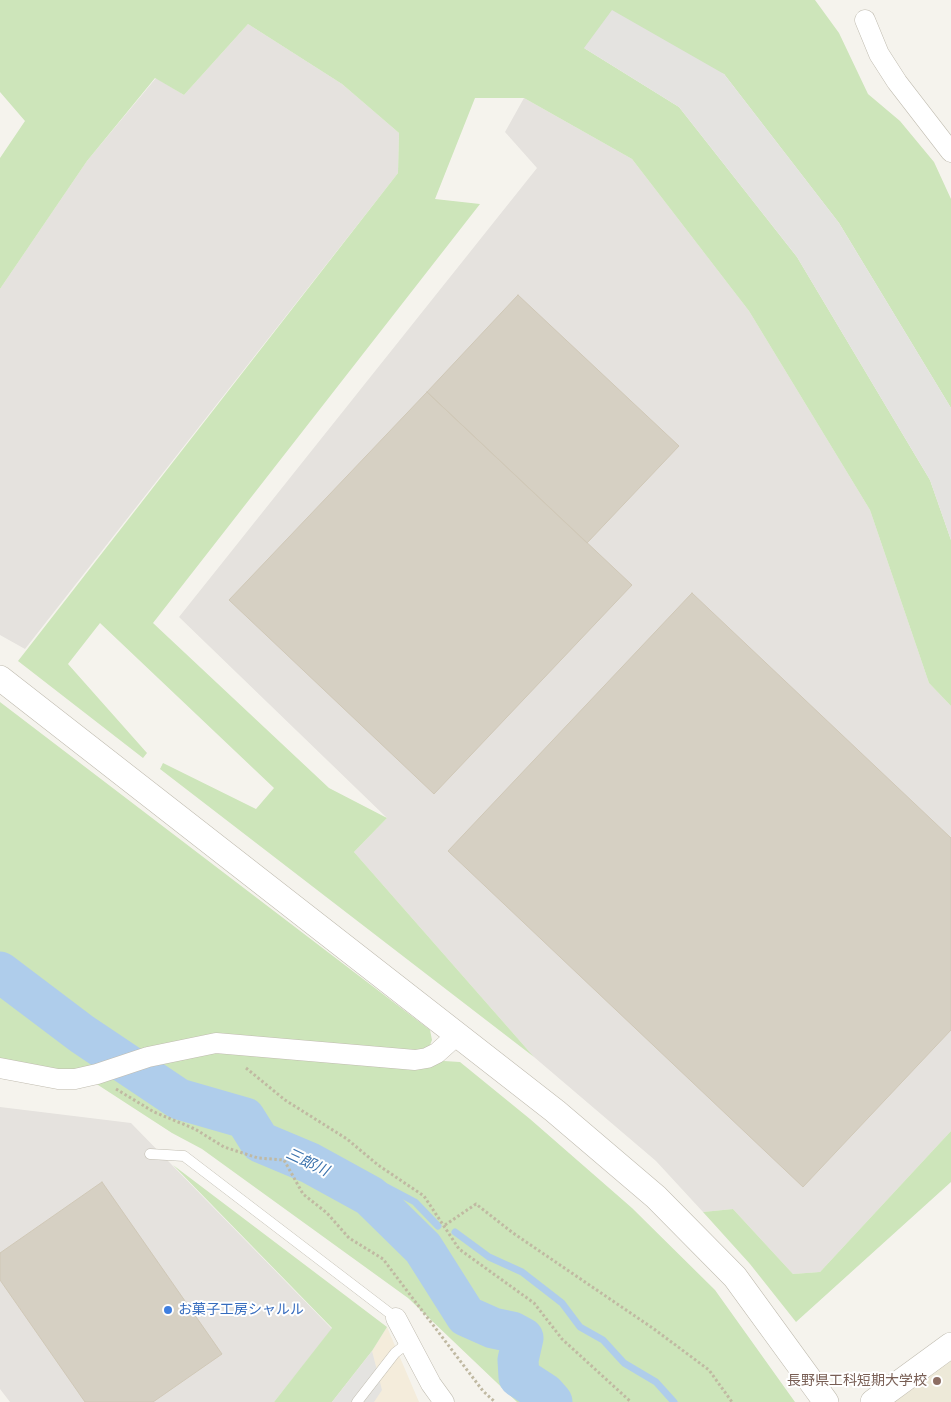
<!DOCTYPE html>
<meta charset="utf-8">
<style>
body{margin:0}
canvas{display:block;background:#f5f3ed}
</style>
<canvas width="951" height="1402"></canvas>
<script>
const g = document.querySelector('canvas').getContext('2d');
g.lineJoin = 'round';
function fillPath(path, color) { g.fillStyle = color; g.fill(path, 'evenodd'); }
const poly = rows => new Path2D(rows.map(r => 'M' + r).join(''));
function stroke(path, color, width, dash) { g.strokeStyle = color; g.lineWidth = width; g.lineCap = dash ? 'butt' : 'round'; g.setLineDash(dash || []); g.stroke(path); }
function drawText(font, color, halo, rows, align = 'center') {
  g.font = font + ' "Varela Round","Noto Sans JP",sans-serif'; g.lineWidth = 4; g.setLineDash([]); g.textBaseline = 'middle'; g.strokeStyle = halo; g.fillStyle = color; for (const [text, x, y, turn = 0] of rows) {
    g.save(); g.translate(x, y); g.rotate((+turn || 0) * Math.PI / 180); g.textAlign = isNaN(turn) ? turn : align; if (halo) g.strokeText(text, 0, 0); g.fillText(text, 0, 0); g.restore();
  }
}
fillPath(poly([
 [387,1327,419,1402,332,1402,372,1351]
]), '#f4ecdb');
fillPath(poly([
 [248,24,342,84,399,133,398,173,25,649,0,635,0,289,87,161,156,78,184,95],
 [524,98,632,159,749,311,870,510,929,683,951,706,951,1131,820,1272,793,1274,733,1209,703,1212,656,1161,534,1057,354,852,387,818,179,617,537,168,505,132],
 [0,1107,131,1123,332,1329,274,1402,10,1402,0,1389]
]), '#e5e2de');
fillPath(poly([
 [951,1360,951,1402,894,1402]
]), '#ede9d8');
fillPath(poly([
 [0,0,815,0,839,33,868,94,900,121,934,162,951,199,951,408,839,223,724,74,584,48,679,107,797,257,930,480,951,540,951,706,929,683,870,510,749,311,632,159,524,98,475,98,435,199,480,204,153,623,329,788,387,818,354,852,534,1057,160,769,163,763,256,809,274,788,100,623,68,664,147,753,143,758,18,661,398,173,399,133,342,84,248,24,184,95,155,78,87,161,0,289,0,158,25,121,0,92],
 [0,702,430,1030,432,1040,428,1050,412,1056,277,1044,57,1076,0,1063],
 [216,1047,460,1062,530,1119,632,1208,715,1290,795,1402,517,1402,408,1298,202,1149,172,1133,95,1083],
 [951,1131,951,1182,796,1322,750,1264,703,1212,733,1209,793,1274,820,1272],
 [173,1165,387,1327,372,1351,332,1402,274,1402,332,1328]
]), '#cde5ba');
fillPath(poly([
 [612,10,724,74,839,223,951,408,951,540,930,480,797,257,679,107,584,48],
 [372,1351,382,1390,374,1402,332,1402]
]), '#e4e3e0');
stroke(poly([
 [310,1163,345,1168,379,1183,415,1202,438,1226],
 [455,1232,489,1257,522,1272,562,1303,580,1327,603,1340,624,1363,656,1382,674,1402]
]), '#afcdeb', 7);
stroke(poly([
 [0,972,82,1034,179,1099,245,1118,260,1142,310,1163,370,1196,423,1248,466,1316,493,1328,512,1332,523,1338,518,1360,519,1377,545,1394,552,1402]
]), '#afcdeb', 41);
const building = poly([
 [518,295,679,446,587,543,427,392,518,295],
 [427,392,632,585,434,794,229,600,427,392],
 [692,593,951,838,951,1030,803,1187,448,851,692,593],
 [102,1182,222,1354,153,1402,85,1402,0,1280,0,1253,102,1182]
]);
fillPath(building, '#d6d0c3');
stroke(building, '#d0c8b7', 1);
const service = poly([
 [150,1154,184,1156,396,1318],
 [357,1402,395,1353,409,1342]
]);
const minor = poly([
 [865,20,879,54,897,82,951,152],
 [0,1068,58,1079,75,1079,97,1074,148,1057,216,1043,415,1060,427,1058,437,1053,457,1035],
 [396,1318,431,1384,444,1402]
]);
const tertiary = poly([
 [0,678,555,1111,656,1197,735,1277,826,1402],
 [873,1402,951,1345]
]);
stroke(service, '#c0bcb0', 11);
stroke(minor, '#c0bcb0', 21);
stroke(tertiary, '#c0bcb0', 26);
stroke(poly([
 [246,1068,285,1100,347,1139,378,1165,424,1196,459,1249,534,1303,562,1339,631,1402],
 [116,1089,154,1112,195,1129,224,1147,258,1158,284,1160,303,1194,327,1213,349,1238,383,1259,483,1391,495,1402],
 [445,1225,476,1204,513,1233,654,1329,709,1370,732,1402]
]), '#c0b9a2', 3, [2.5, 2.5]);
stroke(service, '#fff', 10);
stroke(minor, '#fff', 20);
stroke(tertiary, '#fff', 25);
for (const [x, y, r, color] of [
 [168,1310,5,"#3f7fe0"],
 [937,1381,5,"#8d6e63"]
]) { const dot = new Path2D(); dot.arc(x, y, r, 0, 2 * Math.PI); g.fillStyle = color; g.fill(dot); stroke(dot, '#fff', 2); }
drawText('14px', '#366cbe', '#fff', [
 ["お菓子工房シャルル",178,1310]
], 'left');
drawText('14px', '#785e54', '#fff', [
 ["長野県工科短期大学校",927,1381]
], 'right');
drawText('italic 15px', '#3c73ad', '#fff', [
 ["三郎川",307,1163,25]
]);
</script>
